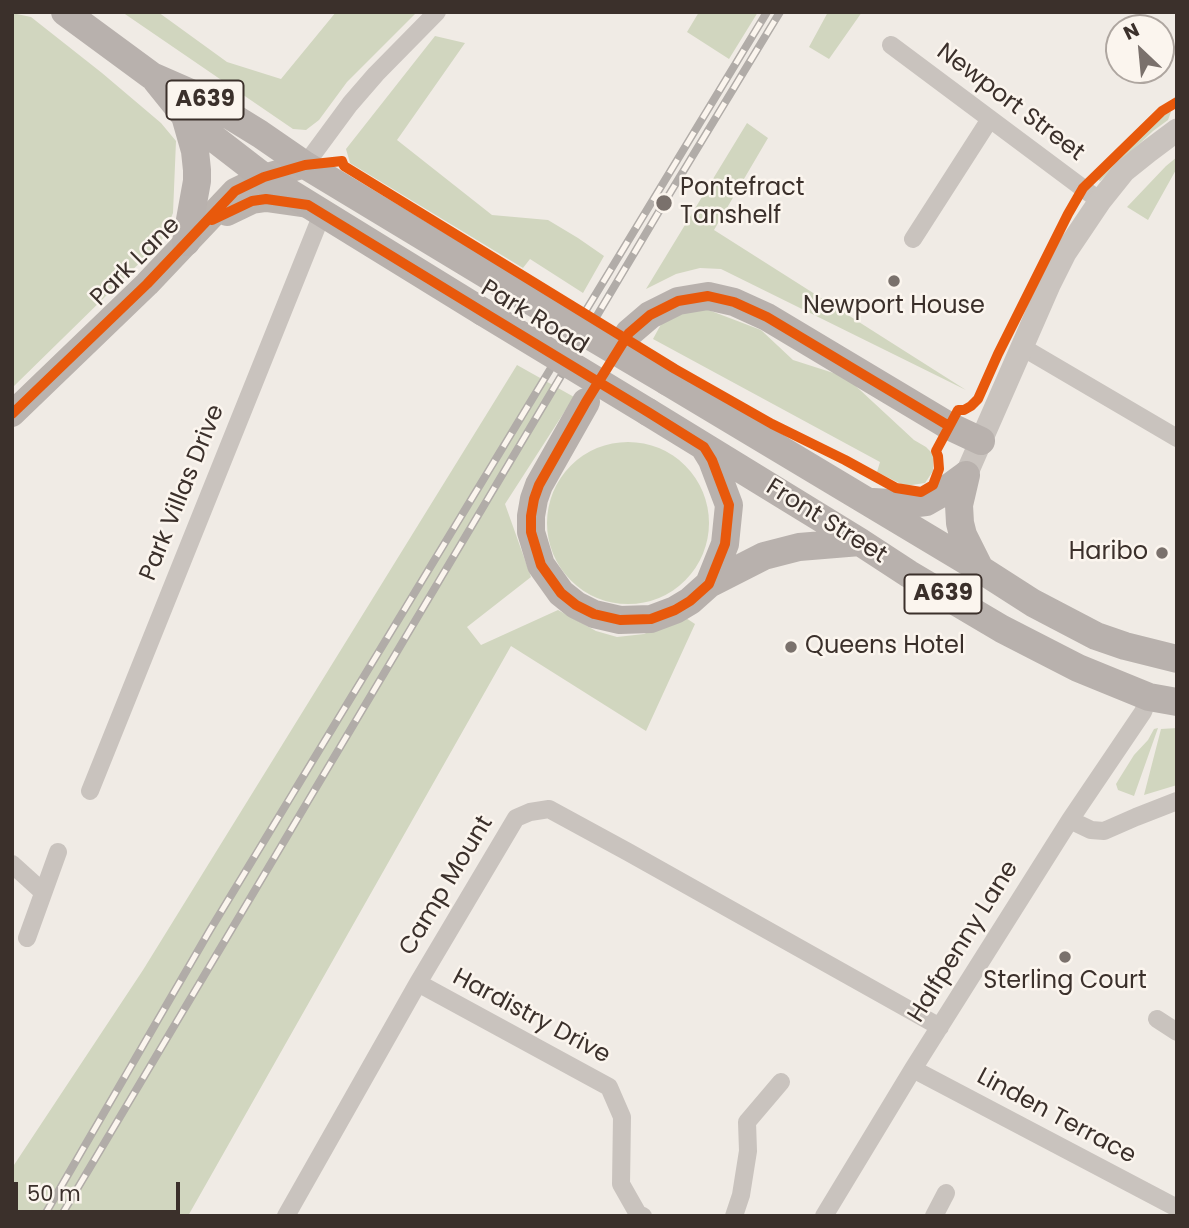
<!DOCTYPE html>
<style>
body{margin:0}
#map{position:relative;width:1189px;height:1228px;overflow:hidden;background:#f0ebe5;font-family:Poppins,sans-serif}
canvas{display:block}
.frame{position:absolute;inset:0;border:14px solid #3b302b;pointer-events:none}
.north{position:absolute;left:1105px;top:14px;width:70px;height:70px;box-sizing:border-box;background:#fbf5ee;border:2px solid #aea6a0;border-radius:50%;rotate:334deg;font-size:19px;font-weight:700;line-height:28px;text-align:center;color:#3b302b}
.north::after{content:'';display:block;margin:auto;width:24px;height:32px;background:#7a716c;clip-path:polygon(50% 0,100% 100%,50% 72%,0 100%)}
.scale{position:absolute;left:14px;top:1182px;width:166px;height:32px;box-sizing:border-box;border:4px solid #3b302b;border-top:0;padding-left:9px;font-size:21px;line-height:24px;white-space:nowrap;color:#3b302b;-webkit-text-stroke:5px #fbf5ee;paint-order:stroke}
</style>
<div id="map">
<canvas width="1189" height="1228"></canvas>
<div class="frame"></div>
<div class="north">N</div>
<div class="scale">50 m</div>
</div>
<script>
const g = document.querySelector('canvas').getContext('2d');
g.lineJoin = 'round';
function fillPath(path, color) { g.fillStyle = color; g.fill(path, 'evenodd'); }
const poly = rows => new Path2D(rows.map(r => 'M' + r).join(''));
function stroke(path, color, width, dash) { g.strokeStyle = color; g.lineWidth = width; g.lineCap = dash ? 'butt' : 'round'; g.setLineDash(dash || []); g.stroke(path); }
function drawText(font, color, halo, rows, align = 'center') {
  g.font = font + ' Poppins,sans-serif'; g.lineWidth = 5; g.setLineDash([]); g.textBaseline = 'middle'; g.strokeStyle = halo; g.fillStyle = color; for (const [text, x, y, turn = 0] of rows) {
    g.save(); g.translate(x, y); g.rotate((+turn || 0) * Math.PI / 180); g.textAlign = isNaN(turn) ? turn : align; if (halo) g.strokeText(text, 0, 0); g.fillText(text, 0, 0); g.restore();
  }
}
fillPath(poly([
 [122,12,158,12,227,62,281,79,336,12,417,12,347,82,319,120,306,130,293,129],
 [699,12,758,12,729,59,687,32],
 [828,12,862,12,829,59,809,47],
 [12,13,31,17,102,73,161,123,176,141,173,213,161,242,12,388],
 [435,36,465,43,397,140,492,215,548,220,578,238,604,256,583,293,530,259,523,268,350,163,346,149],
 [1169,111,1171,112,1168,120,1153,131,1100,181,1096,178,1145,130],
 [747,123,768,138,714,230,966,390,721,269,700,268,676,274,646,289],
 [1177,157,1177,168,1148,220,1127,207,1166,166],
 [698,306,761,330,793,360,846,377,914,440,926,447,933,454,933,471,925,483,905,486,877,472,880,462,653,339,666,315],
 [517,365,574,397,505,504,531,577,467,627,481,645,558,610,596,631,617,637,644,634,683,616,695,624,646,731,511,646,188,1216,12,1216,12,1168,143,970],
 '547 523a81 81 0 1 1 162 0a81 81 0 1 1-162 0Z',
 [1158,728,1134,796,1118,790,1116,784,1119,779,1134,755,1148,740,1154,729],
 [1177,728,1177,785,1144,795,1161,729]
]), '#d1d6bf');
stroke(poly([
 [891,45,1100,201],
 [305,165,350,104,376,74,437,12],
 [913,239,990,119],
 [1022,347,1177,438],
 [90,791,322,214],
 [1070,820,1091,830,1104,831,1136,817,1177,801],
 [12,864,43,892],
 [27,938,58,852],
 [418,983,609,1087,622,1117,621,1184,638,1214,643,1216],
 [1157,1019,1177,1032],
 [913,1069,1177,1208],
 [286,1216,418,983,516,818,530,812,549,809,628,852,940,1027],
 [734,1216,741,1195,748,1151,747,1122,781,1082],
 [824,1216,913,1069,1070,820,1143,712,1149,697],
 [934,1216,946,1193]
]), '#c9c3be', 18);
stroke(poly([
 [966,475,1050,283,1065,253,1100,201,1124,171,1149,151,1177,130]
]), '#c9c3be', 23);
stroke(poly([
 [227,213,252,201,266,199,308,205],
 [12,414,147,284,235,191,264,177,305,165]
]), '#bab3ae', 26);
stroke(poly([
 [65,12,152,76,200,97,260,134,305,165,502,284],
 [156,80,185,116,264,177,483,312],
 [185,116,195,151,197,170,197,181,186,242],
 [629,333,650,315,678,301,708,296,734,302,767,317,949,426,981,441],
 [668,382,980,569,1033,603,1096,636,1125,646,1177,659],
 [586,402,539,485,534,499,531,516,531,532,541,565,561,593,576,605,594,614,620,620,651,619,675,610,690,601,709,584,764,556,799,547,860,542],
 [648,412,860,542,909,574,1002,629,1078,668,1149,697,1177,702],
 [704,447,712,460,729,505,725,544,709,584],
 [966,475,959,505,960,523,963,535,980,569],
 [873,502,909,504,926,502,940,494,966,475]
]), '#b8b1ad', 28);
const rail = poly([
 [44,1216,210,930,767,12],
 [61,1216,664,203,780,12]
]);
stroke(rail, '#b1aca8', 8);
stroke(rail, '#fbf5ee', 5, [16]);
stroke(poly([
 [502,284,668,382],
 [483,312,648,412]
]), '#b8b1ad', 28);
stroke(poly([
 [212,220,252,201,266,199,308,205,483,312,648,412,704,447,712,460,729,505,725,544,709,584,690,601,675,610,651,619,620,620,594,614,576,605,561,593,541,565,531,532,531,516,534,499,539,485,586,402,629,333,650,315,678,301,708,296,734,302,767,317,949,426],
 [12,414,147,284,235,191,264,177,305,165,342,161,344,166,675,369,772,424,845,460,896,488,921,492,933,485,939,469,938,456,936,451,958,410,964,410,971,406,978,399,998,354,1068,214,1083,188,1162,111,1177,102]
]), '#e8590c', 10);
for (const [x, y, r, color] of [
 [664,203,9,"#7a716c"],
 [894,281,7,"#7a716c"],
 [1162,553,7,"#7a716c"],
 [791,647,7,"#7a716c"],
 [1065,957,7,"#7a716c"]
]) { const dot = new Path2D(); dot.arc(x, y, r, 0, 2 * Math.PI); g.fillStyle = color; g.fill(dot); stroke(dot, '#fbf5ee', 2.5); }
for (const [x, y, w] of [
 [205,100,77],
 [943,594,77]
]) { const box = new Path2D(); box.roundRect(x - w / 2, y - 19.5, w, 39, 5); g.fillStyle = '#fbf5ee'; g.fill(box); stroke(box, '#3b302b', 2); }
drawText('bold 23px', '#3b302b', null, [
 ["A639",205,100],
 ["A639",943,594]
]);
drawText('24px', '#3b302b', '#fbf5ee', [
 ["Newport Street",1010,103,37],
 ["Park Lane",136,262,-45],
 ["Park Road",534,318,31],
 ["Park Villas Drive",183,493,-68],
 ["Front Street",826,522,32],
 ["Camp Mount",447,886,-59],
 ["Halfpenny Lane",964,942,-58],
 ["Hardistry Drive",531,1017,28],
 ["Linden Terrace",1056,1117,28]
]);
drawText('24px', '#3b302b', '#fbf5ee', [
 ["Pontefract",680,189],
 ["Tanshelf",680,217],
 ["Newport House",894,307,"center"],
 ["Haribo",1148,553,"right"],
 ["Queens Hotel",805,647],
 ["Sterling Court",1065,982,"center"]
], 'left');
</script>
